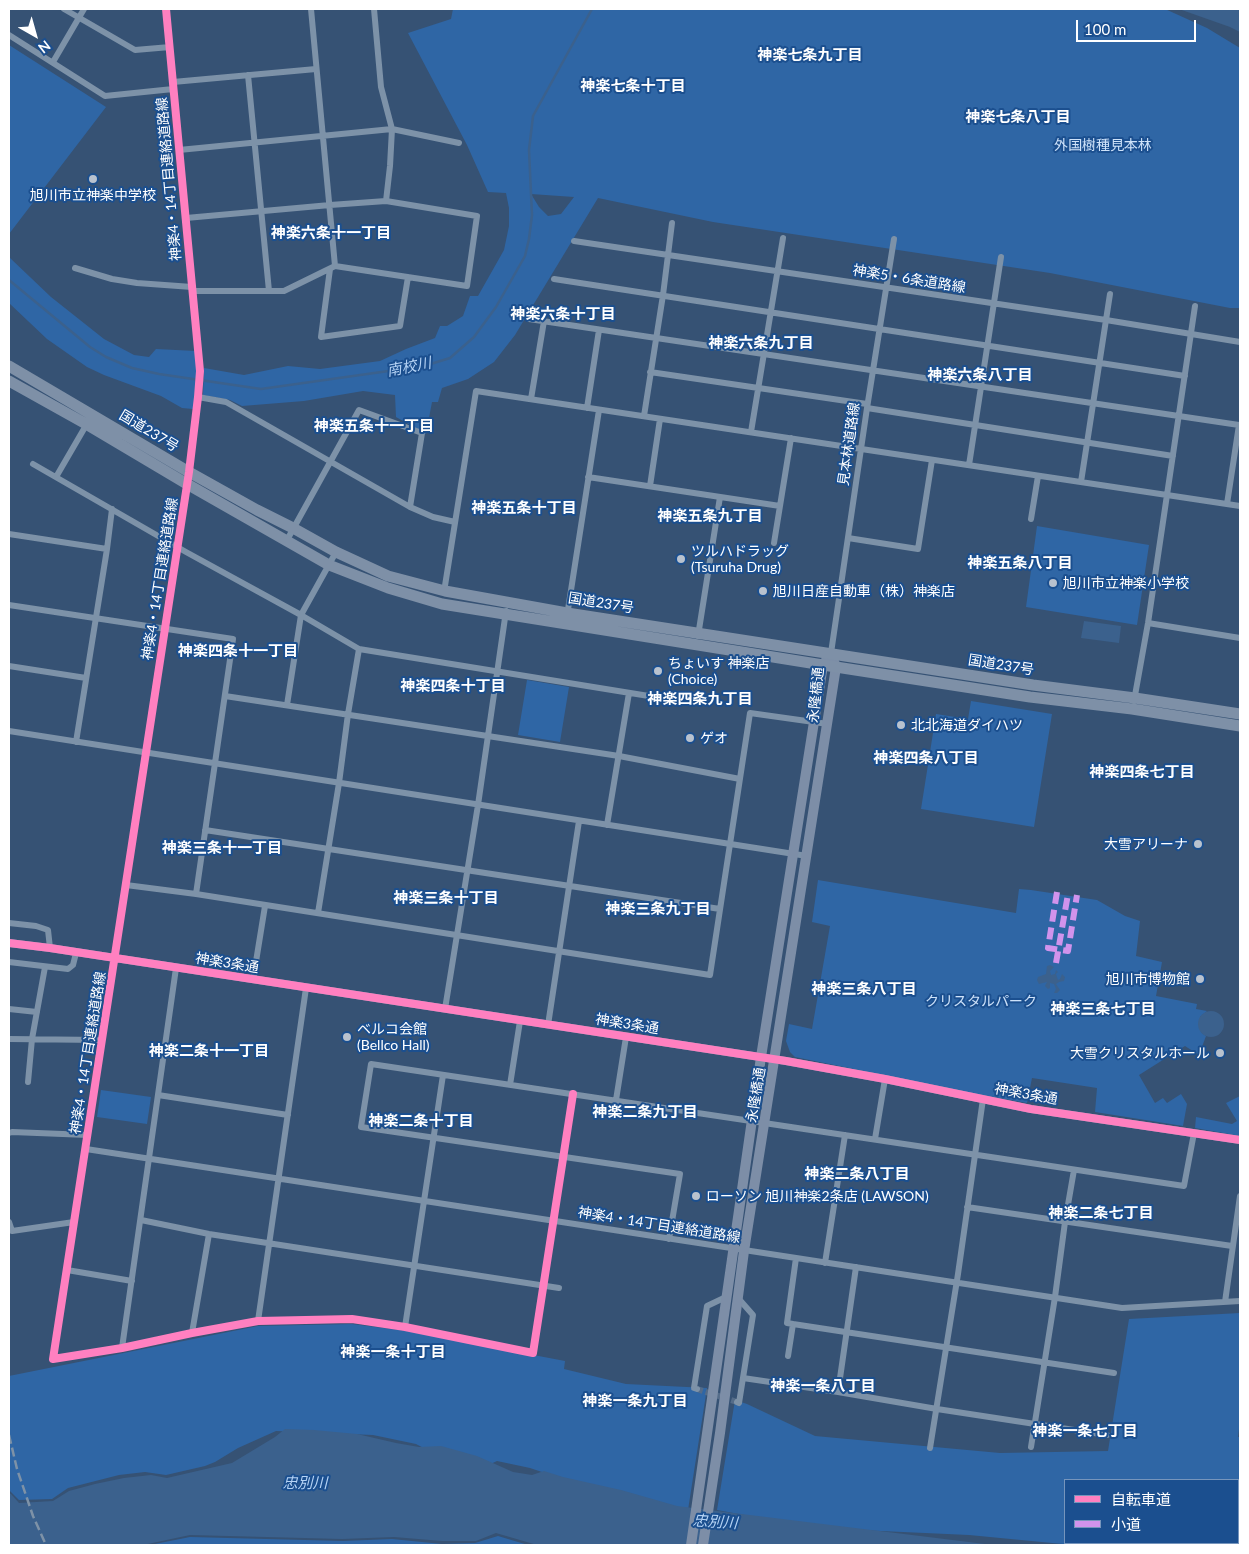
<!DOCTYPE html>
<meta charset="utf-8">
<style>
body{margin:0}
#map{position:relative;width:1249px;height:1554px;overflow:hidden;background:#365274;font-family:Lato,"Noto Sans JP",sans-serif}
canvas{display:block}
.frame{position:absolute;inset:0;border:10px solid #fff;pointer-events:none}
.legend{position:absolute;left:1064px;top:1479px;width:175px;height:65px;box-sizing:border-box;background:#1b4f8f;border:1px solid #7695bc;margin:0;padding:6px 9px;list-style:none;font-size:15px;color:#fff}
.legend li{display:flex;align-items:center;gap:10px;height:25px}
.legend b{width:25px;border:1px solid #7695bc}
.north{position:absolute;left:10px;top:10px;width:50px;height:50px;-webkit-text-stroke:4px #1b4f8f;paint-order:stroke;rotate:142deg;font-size:14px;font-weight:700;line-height:20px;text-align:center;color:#fff}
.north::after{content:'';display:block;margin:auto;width:18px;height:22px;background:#fff;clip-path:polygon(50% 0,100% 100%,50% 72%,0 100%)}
.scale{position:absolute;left:1076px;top:20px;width:120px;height:22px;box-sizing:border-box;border:2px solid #fff;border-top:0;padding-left:6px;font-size:15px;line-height:18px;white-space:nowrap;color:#fff;-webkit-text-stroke:4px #1b4f8f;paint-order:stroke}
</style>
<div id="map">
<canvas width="1249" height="1554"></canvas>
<div class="frame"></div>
<ul class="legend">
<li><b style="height:6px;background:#ff80c0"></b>自転車道</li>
<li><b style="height:6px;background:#d193ec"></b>小道</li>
</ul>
<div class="north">N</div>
<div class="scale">100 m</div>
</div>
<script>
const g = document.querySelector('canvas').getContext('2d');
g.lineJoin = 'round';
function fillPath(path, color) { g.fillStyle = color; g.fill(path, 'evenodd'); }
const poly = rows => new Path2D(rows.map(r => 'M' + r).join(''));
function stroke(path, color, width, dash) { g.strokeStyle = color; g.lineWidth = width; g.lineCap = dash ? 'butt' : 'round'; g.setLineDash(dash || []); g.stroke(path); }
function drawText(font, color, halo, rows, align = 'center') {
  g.font = font + ' Lato,"Noto Sans JP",sans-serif'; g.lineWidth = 4; g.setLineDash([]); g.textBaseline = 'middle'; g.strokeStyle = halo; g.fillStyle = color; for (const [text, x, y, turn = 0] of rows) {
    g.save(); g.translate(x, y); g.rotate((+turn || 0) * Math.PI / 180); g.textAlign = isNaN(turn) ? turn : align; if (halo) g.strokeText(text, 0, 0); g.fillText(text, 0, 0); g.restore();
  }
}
fillPath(poly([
 [453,9,1165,9,1207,28,1240,48,1240,308,1230,308,1050,273,713,222,598,198,515,335,494,362,468,379,442,388,438,402,432,402,426,434,396,417,395,395,363,391,304,401,242,406,230,400,203,395,204,368,244,375,288,366,320,369,380,361,406,349,435,338,440,326,447,326,463,316,470,296,478,296,504,250,509,226,509,208,506,193,488,192,467,145,408,33,451,19],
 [531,194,574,197,561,214,548,216,539,207],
 [9,45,106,107,9,234],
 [9,257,51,297,104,339,134,355,149,357,156,349,196,351,196,396,193,409,182,408,161,396,104,375,87,367,47,339,9,303],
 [1037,526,1149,545,1137,625,1026,607],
 [527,680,569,687,560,742,518,735],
 [971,701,1052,714,1034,827,921,809,936,714,968,719],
 [818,880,1016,913,1019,889,1031,890,1097,900,1125,916,1140,921,1136,956,1162,962,1156,996,1197,1004,1196,1009,1207,1011,1200,1017,1201,1032,1206,1036,1199,1055,1185,1046,1139,1075,1155,1103,1163,1098,1167,1103,1181,1094,1187,1104,1183,1126,1095,1112,1097,1088,1032,1078,1027,1103,966,1092,795,1057,790,1052,786,1041,789,1024,812,1029,830,926,812,922],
 [101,1090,151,1097,147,1124,97,1117],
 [1240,1096,1240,1136,1195,1128,1196,1117,1232,1124,1237,1121,1226,1103],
 [1240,1313,1240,1421,1238,1437,1240,1437,1240,1528,1238,1545,1073,1545,969,1535,859,1530,776,1521,717,1510,735,1400,747,1404,815,1436,1000,1453,1108,1451,1129,1319],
 [1065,1480,1238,1480,1238,1543,1065,1543],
 [352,1324,407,1331,565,1361,564,1369,626,1384,707,1388,688,1510,563,1479,530,1468,497,1461,482,1468,454,1464,416,1444,373,1435,276,1431,238,1448,215,1462,205,1466,166,1475,145,1472,119,1475,68,1488,52,1499,19,1500,9,1490,9,1376,258,1326],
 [498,1536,528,1545,150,1545,190,1537,343,1541,392,1539,442,1544,475,1543]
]), '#2f66a5');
fillPath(poly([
 [1179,9,1240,9,1240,32,1230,27],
 [1084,621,1121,626,1119,643,1081,638],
 [1050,965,1054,967,1050,971,1051,975,1055,974,1056,970,1058,972,1056,974,1058,980,1060,979,1062,974,1065,977,1064,981,1059,982,1056,984,1060,990,1057,993,1054,993,1056,989,1054,984,1050,983,1050,988,1048,989,1045,986,1047,982,1039,984,1037,980,1038,977,1046,974,1047,966],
 '1198 1024a13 13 0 1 1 26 0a13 13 0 1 1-26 0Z',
 [285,1429,314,1430,357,1434,396,1443,419,1447,441,1446,477,1456,513,1472,532,1475,544,1471,563,1477,621,1490,677,1506,993,1545,537,1545,496,1533,476,1541,442,1541,394,1537,342,1539,190,1535,143,1545,9,1545,9,1493,11,1494,19,1503,53,1501,69,1491,95,1484,124,1478,151,1475,167,1478,232,1463,275,1437]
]), '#3b618d');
stroke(poly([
 [9,280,90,347,106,357,132,368,159,374,261,389,424,366,450,358,474,337,496,307,525,256,529,239,532,215,529,150,533,116,592,9]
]), '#3b618d', 2.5);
stroke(poly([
 [697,1389,737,1402]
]), '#546c89', 6, [6, 3]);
stroke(poly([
 [64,9,135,50,170,47],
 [166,9,200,371,198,397,189,473],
 [311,9,335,266],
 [374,9,381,87,392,129,390,166,386,201],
 [9,35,105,96,173,89],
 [53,62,84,9],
 [248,75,269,291],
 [173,82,316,69],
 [179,150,392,129,459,143],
 [186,218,330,205,386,201,477,216,467,286,335,266,284,291,192,291],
 [574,241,1106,320,1240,342],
 [75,268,112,279,137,283,192,287],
 [330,269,321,337,400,326,408,277],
 [554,279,1185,376],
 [529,319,1239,425,1227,504],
 [650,372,867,404],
 [198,397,226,402,410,507,433,517,455,522],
 [531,399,544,321],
 [587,408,599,330],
 [867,408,1173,456],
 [644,416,663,295,672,223],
 [751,432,783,238],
 [33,464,186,552,301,615,359,649,655,697],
 [969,465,1001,257],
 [56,477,88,422],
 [588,477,780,506],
 [187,482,53,1359,122,1348,192,1333,258,1321,352,1319,405,1327,533,1353,573,1094],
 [1081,482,1110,294],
 [650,486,660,419],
 [1031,519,1038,476],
 [9,534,107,549],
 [848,538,918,549,932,460],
 [287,540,359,410,422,433,410,507],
 [774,543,791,438],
 [444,592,476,391,1240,506],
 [9,605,233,639,196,894],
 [567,616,599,410],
 [1148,623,1240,638],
 [698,636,720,497],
 [831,653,867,408,894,239],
 [9,666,86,678],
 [225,696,619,756,740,779],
 [1134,701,1148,623,1195,306],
 [287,705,301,615,336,552],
 [9,731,807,856],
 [76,742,107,549,112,509],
 [607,825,629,693],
 [205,830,720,909],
 [126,885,196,894,710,975,750,713,828,724],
 [318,913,339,783,348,714,359,649],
 [9,923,36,926,48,930,50,948],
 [9,962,68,969,73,965,76,953],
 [253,980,265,906],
 [9,1009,37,1012],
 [445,1009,478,805,506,611],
 [548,1025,579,821],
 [9,1039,102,1040],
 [28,1082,32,1039,45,967],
 [510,1085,520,1021],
 [158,1095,288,1115],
 [616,1100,626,1037],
 [9,1133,12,1132,88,1135],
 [875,1139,885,1079],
 [86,1149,1122,1308,1240,1301],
 [967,1207,1232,1246],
 [141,1220,209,1234,559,1288],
 [9,1222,12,1231,74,1222],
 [669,1239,680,1174,361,1127,371,1064,1184,1186,1194,1133],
 [825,1263,845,1135],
 [67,1270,132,1281],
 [1225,1302,1240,1196],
 [258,1321,306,988],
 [793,1324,787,1323,796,1258],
 [405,1327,443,1075],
 [192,1333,209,1234],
 [122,1348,176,968],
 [788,1356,793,1324,1114,1373],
 [743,1378,838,1392,937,1409,1107,1435],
 [697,1389,694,1388,707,1306,726,1297],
 [838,1392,856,1267],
 [737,1402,739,1403,753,1315,738,1298],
 [1031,1447,1055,1297,1065,1222,1074,1170],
 [930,1448,958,1274,983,1099]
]), '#7d92a8', 6);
stroke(poly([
 [9,943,50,948,786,1061,885,1079,1031,1109,1240,1140],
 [1238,1510,1240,1493],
 [1233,1545,1233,1543]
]), '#7d92a8', 8);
stroke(poly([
 [691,1545,761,1057,823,665,831,653],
 [703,1545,720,1433,744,1251,836,667,833,659]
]), '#7d8ea7', 10);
stroke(poly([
 [9,366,189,472,257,510,293,528,336,552,388,576,445,591,567,613,1033,685,1135,698,1240,714],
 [9,381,86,424,187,484,329,565,388,588,442,604,823,665,1030,697,1132,709,1240,726]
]), '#7e90a7', 11);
stroke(poly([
 [9,1435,17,1469,33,1516,46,1545]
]), '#7e92a7', 2.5, [9, 4]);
stroke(poly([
 [1057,892,1048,948,1068,951,1077,895],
 [1056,963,1068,894]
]), '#d193ec', 6, [12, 6]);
stroke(poly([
 [166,9,200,371,198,397,189,472,53,1359,122,1348,192,1333,258,1321,352,1319,405,1327,533,1353,573,1094],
 [9,943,50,948,786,1061,885,1079,1031,1109,1240,1140]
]), '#ff80c0', 8);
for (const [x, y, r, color] of [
 [93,179,5,"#b9c2ce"],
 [681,559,5,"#b9c2ce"],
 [1053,583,5,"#b9c2ce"],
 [763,591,5,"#b9c2ce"],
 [658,671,5,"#b9c2ce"],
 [901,725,5,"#b9c2ce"],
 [690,738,5,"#b9c2ce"],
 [1198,844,5,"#b9c2ce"],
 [1200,979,5,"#b9c2ce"],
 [347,1037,5,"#b9c2ce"],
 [1220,1053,5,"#b9c2ce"],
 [696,1196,5,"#b9c2ce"]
]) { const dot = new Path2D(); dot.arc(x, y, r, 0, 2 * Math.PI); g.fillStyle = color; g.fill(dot); stroke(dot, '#1b4f8f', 2); }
drawText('14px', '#cfe3fa', '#1b4f8f', [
 ["外国樹種見本林",1103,145],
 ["クリスタルパーク",981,1001]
]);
drawText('14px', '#fff', '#1b4f8f', [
 ["神楽4・14丁目連絡道路線",169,179,-95],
 ["神楽5・6条道路線",909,279,9],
 ["国道237号",149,431,31],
 ["見本林道路線",849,444,-82],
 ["神楽4・14丁目連絡道路線",160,579,-81],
 ["国道237号",601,603,9],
 ["国道237号",1001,665,9],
 ["永隆橋通",816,695,-84],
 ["神楽3条通",227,963,9],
 ["神楽3条通",627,1024,9],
 ["神楽4・14丁目連絡道路線",88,1053,-81],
 ["神楽3条通",1026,1094,10],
 ["永隆橋通",756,1095,-81],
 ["神楽4・14丁目連絡道路線",659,1225,9]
]);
drawText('14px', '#fff', '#1b4f8f', [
 ["旭川市立神楽中学校",93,195,"center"],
 ["ツルハドラッグ",691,551],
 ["(Tsuruha Drug)",691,567],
 ["旭川市立神楽小学校",1063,583],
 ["旭川日産自動車（株）神楽店",773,591],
 ["ちょいす 神楽店",668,663],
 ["(Choice)",668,679],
 ["北北海道ダイハツ",911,725],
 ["ゲオ",700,738],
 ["大雪アリーナ",1188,844,"right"],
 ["旭川市博物館",1190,979,"right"],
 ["ベルコ会館",357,1029],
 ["(Bellco Hall)",357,1045],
 ["大雪クリスタルホール",1210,1053,"right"],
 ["ローソン 旭川神楽2条店 (LAWSON)",706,1196]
], 'left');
drawText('bold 15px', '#fff', '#1b4f8f', [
 ["神楽七条九丁目",810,55],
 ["神楽七条十丁目",633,86],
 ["神楽七条八丁目",1018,117],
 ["神楽六条十一丁目",331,233],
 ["神楽六条十丁目",563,314],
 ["神楽六条九丁目",761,343],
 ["神楽六条八丁目",980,375],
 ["神楽五条十一丁目",374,426],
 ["神楽五条十丁目",524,508],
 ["神楽五条九丁目",710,516],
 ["神楽五条八丁目",1020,563],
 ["神楽四条十一丁目",238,651],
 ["神楽四条十丁目",453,686],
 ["神楽四条九丁目",700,699],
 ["神楽四条八丁目",926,758],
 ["神楽四条七丁目",1142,772],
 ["神楽三条十一丁目",222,848],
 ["神楽三条十丁目",446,898],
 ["神楽三条九丁目",658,909],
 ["神楽三条八丁目",864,989],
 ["神楽三条七丁目",1103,1009],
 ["神楽二条十一丁目",209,1051],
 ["神楽二条九丁目",645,1112],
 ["神楽二条十丁目",421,1121],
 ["神楽二条八丁目",857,1174],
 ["神楽二条七丁目",1101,1213],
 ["神楽一条十丁目",393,1352],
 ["神楽一条八丁目",823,1386],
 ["神楽一条九丁目",635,1401],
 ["神楽一条七丁目",1085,1431]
]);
drawText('italic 15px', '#b5d3f5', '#1b4f8f', [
 ["南校川",409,367,-11],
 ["忠別川",305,1483],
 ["忠別川",715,1522,4]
]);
</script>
